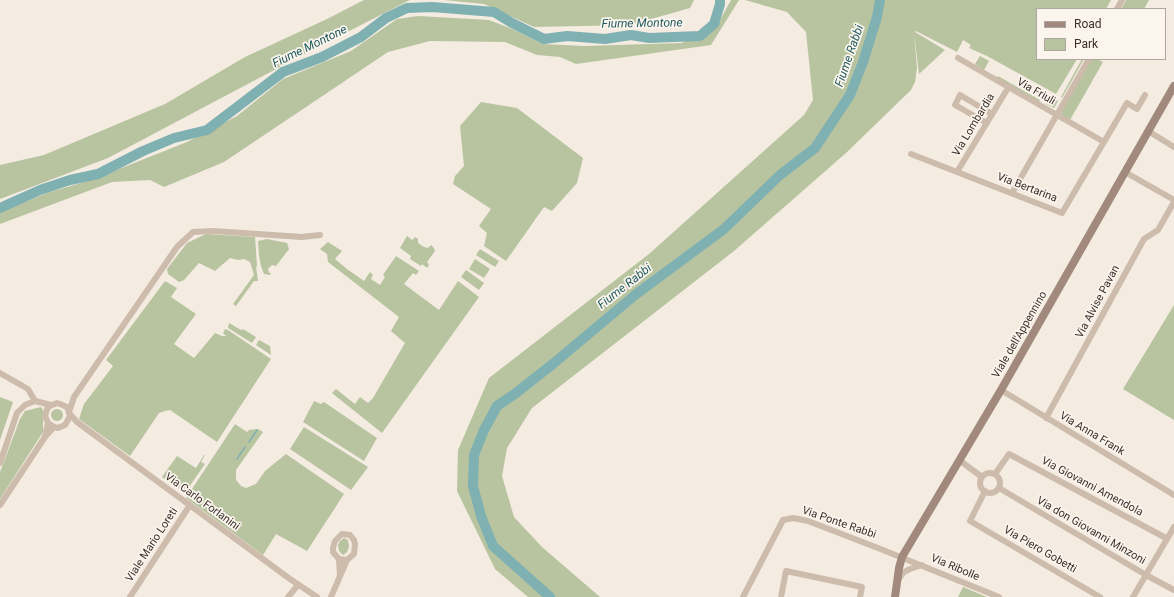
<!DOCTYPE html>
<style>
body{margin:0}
#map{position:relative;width:1174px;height:597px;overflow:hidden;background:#f4ebe1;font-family:Roboto,sans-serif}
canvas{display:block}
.legend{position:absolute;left:1036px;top:8px;width:130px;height:52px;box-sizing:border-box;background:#fbf5ee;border:1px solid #aea6a0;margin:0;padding:5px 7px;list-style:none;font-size:12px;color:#3b302b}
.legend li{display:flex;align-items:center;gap:8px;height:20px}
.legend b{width:20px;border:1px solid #aea6a0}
</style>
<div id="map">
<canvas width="1174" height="597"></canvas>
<ul class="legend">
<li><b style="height:5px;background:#a18a7d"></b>Road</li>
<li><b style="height:11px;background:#b8c4a0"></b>Park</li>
</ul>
</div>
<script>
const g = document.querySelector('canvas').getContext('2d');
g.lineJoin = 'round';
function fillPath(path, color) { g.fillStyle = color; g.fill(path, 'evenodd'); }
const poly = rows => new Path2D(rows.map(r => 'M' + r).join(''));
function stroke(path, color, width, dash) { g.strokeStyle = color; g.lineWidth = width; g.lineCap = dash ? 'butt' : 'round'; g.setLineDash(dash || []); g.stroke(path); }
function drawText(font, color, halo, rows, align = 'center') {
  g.font = font + ' Roboto,sans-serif'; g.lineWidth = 3.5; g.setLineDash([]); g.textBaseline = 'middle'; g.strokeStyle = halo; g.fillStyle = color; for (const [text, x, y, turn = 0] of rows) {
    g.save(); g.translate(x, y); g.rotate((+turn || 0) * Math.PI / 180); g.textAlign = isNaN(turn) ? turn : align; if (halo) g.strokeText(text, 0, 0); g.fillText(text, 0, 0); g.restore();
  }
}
fillPath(poly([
 [364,0,410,0,312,50,108,158,0,199,0,165,44,155,165,104,245,57,327,19],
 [444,0,694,0,690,8,630,25,534,27,484,4],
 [731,0,739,0,711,45,576,64,560,57,537,55,505,42,430,41,388,52,224,162,164,187,150,180,112,182,0,224,0,212,47,193,94,179,187,142,237,116,283,79,351,51,397,19,418,16,489,20,512,29,543,44,585,46,682,43,719,22],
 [745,0,1111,0,1106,9,1037,9,1037,59,1077,59,1056,94,987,56,969,48,971,45,963,40,957,52,916,31,915,32,945,50,919,74,914,33,917,68,915,82,911,90,846,153,734,251,532,408,507,448,502,476,514,517,542,547,600,597,528,597,495,569,457,491,458,450,489,378,649,254,804,115,813,100,806,32,787,12],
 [1126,0,1149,0,1144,9,1121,9],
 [980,56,989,61,984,70,975,64],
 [1082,59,1084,59,1062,98,1061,97],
 [1091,59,1097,59,1103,62,1070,120,1062,115,1061,113],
 [998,76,1040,100,1039,102,997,78],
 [1051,97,1058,101,1054,108,1046,104],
 [481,102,517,108,583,158,577,183,552,211,544,207,506,261,484,246,487,233,479,226,491,209,453,184,455,176,464,166,460,126],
 [206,234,255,237,257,266,256,267,258,280,258,281,254,281,236,306,233,304,254,275,250,262,244,259,238,260,230,258,215,271,199,263,184,280,179,282,168,274,167,269,187,243],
 [407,236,412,240,415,237,418,239,418,243,424,247,428,248,431,245,434,248,435,251,427,262,429,265,427,268,422,264,421,266,410,259,411,256,400,248],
 [267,239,287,243,289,249,276,266,272,265,268,269,269,273,271,273,270,275,264,274,261,266,259,255,258,241],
 [328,242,342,251,335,259,347,269,364,281,370,272,373,275,371,279,380,285,385,277,383,275,396,256,419,271,416,275,413,273,404,284,439,310,458,281,479,297,382,433,332,393,336,389,355,404,360,397,368,403,373,398,405,343,391,331,399,317,328,262,327,254,320,249],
 [480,249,499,261,495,267,476,255],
 [475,259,490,269,484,278,469,269],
 [466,270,484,283,479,290,461,277],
 [165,281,177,288,171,297,196,314,174,344,194,358,215,333,222,336,226,336,223,333,225,329,228,330,271,359,217,442,170,410,165,411,159,413,130,456,79,419,84,404,113,366,106,360],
 [1174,305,1174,420,1123,389],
 [229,323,241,330,243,329,256,337,252,343,228,328],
 [259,340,270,346,271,355,256,345],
 [0,397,13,402,0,440],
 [314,401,321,404,324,402,377,438,364,461,303,422],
 [41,407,43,410,43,432,0,499,0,472,20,419,25,411],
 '51 415a6 6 0 1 1 12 0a6 6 0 1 1-12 0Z',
 [235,424,247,432,249,430,258,429,263,432,236,470,236,480,241,486,246,488,256,484,265,471,286,454,344,494,307,551,276,534,263,555,186,498],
 [304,427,368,467,351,490,290,449],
 [204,455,205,455,201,462,205,464,185,493,162,477,177,456,196,468],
 [344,538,348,540,349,547,347,552,343,555,339,551,338,545,340,541],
 [963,587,987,597,958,597]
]), '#b8c4a0');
stroke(poly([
 [249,442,257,430],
 [237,459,245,447]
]), '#7fb0b2', 1.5);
stroke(poly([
 [0,208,40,190,70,180,98,174,143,151,174,138,207,130,283,72,322,57,361,37,386,18,407,8,432,7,494,12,512,23,544,39,567,36,605,39,631,35,649,38,700,36,714,24,720,4,720,0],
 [550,597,493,546,481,516,473,486,474,455,484,430,497,406,516,393,554,363,635,295,724,229,780,175,815,148,850,95,863,62,877,17,880,0]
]), '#7fb0b2', 10);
stroke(poly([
 [1117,9,1122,0],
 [958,58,1104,142],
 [987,123,955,105,960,95,992,114],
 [1148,131,1174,147],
 [911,154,1062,213,1127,103,1137,109,1145,95],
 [957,172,1008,88],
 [1125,172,1174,200],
 [1012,193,1089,59],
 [0,373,28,389,35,401],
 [1001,390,1174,495],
 [69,412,74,397,177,247,193,232,213,231,302,237,320,235],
 [69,413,77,422,290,579,317,597],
 [1046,418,1144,239,1158,230,1174,202],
 [45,436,48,423,45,416,47,409,50,406,57,403,60,404,67,407,70,415,69,418,65,425,58,428,54,427,48,423],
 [959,460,982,477],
 [0,463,17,413,25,405,35,401,51,405],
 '980 483a10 10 0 1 1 20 0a10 10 0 1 1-20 0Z',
 [995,474,1009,454,1166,538],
 [999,488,1146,575,1174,590],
 [985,491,970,521,1100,597],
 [0,505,45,437,54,427],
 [342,534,350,535,354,540,355,544,354,554,347,560,339,559,333,552,333,548,335,541,342,534],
 [339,559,340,576],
 [897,581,904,572,910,569,922,565],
 [130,597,190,505],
 [288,597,298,585],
 [331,597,347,560],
 [743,597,783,520,793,518,808,521,883,550,999,597],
 [781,597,786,571,862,587,860,597],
 [1133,597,1174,527]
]), '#cdbbac', 6);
stroke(poly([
 [895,597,899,568,902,557,1001,390,1174,86]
]), '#a18a7d', 8);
drawText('11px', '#3b302b', '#fbf5ee', [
 ["Via Friuli",1036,92,30],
 ["Via Lombardia",974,125,-59],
 ["Via Bertarina",1027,188,21],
 ["Via Alvise Pavan",1098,302,-62],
 ["Viale dell'Appennino",1020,335,-60],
 ["Via Anna Frank",1092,434,31],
 ["Via Giovanni Amendola",1092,487,28],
 ["Via Carlo Forlanini",202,502,36],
 ["Via Ponte Rabbi",839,523,19],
 ["Via don Giovanni Minzoni",1091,531,30],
 ["Viale Mario Loreti",152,545,-57],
 ["Via Piero Gobetti",1040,550,30],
 ["Via Ribolle",955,568,23]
]);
drawText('italic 12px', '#1f5a5e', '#fbf5ee', [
 ["Fiume Montone",642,24,-1],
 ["Fiume Montone",310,47,-26],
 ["Fiume Rabbi",850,56,-71],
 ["Fiume Rabbi",625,287,-38]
]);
</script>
